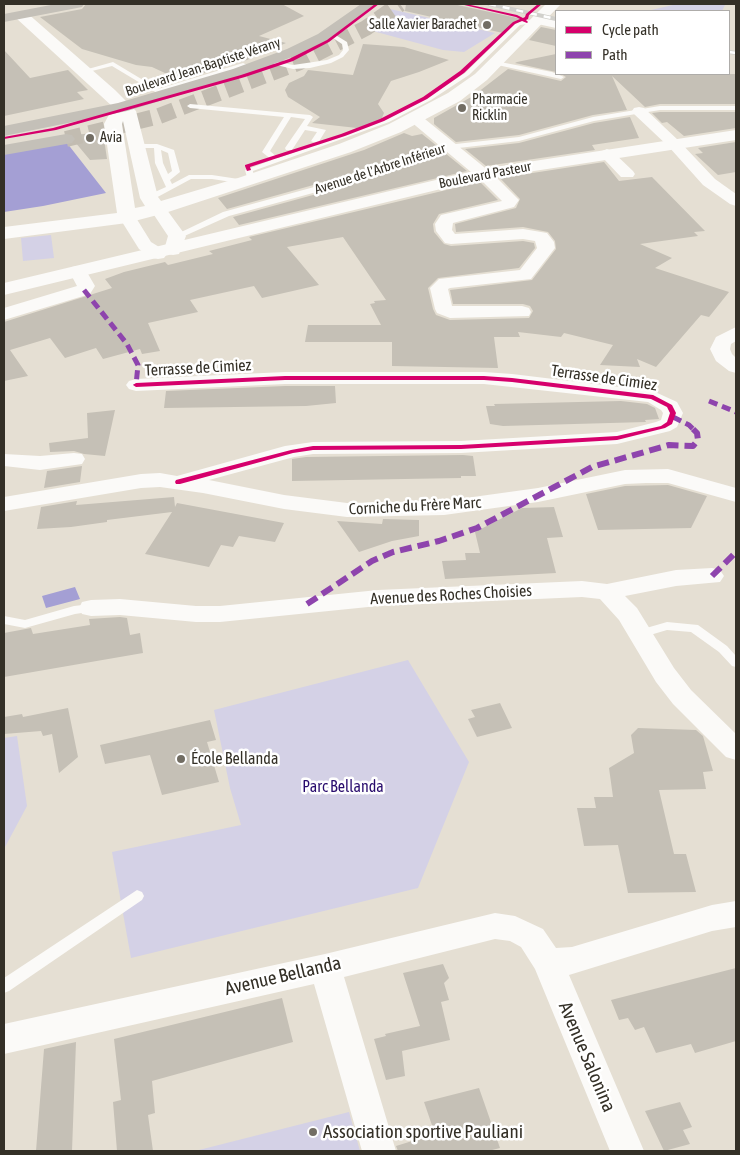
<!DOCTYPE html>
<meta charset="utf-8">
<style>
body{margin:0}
#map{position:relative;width:740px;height:1155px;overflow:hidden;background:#e5dfd3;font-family:"Asap Condensed",sans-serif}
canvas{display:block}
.frame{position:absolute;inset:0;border:5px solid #343027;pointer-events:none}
.legend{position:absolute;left:555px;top:10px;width:175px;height:65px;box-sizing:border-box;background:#fff;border:1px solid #aeaca9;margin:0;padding:6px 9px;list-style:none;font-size:15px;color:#343027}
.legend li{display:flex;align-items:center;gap:10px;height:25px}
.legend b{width:25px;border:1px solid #aeaca9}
</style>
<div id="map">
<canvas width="740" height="1155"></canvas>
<div class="frame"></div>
<ul class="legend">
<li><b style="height:6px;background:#d6006c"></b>Cycle path</li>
<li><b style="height:6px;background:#8e44ad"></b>Path</li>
</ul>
</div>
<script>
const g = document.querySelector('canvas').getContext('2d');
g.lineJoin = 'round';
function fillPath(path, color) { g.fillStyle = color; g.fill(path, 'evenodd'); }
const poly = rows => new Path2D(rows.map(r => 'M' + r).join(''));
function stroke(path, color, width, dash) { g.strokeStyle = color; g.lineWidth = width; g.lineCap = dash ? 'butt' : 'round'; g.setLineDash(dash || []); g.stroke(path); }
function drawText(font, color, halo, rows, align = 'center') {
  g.font = font + ' "Asap Condensed",sans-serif'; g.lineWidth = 5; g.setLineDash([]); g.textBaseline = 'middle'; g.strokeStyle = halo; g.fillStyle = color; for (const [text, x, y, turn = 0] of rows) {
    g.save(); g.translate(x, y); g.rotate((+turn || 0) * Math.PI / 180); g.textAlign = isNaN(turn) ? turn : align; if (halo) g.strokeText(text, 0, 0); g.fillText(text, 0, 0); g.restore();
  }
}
fillPath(poly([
 [677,4,722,4,725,5,722,11,647,11],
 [390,9,495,33,464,52,443,50,369,30,395,17,384,14],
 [51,235,54,258,23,261,21,238],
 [408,660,469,762,418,888,131,958,112,852,241,825,230,788,214,710],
 [17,736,27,806,4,849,4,738],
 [349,1112,360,1151,195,1151]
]), '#d4d1e6');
fillPath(poly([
 [67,143,106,193,43,206,4,212,4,153],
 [75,587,80,599,46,608,42,596]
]), '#a49fd4');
fillPath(poly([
 [86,4,282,4,304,16,259,36,286,43,247,60,180,80,152,67,136,65,82,49,40,17,82,9],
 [406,4,453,4,522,19,515,22,503,33,405,11],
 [541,27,556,30,556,46,529,40],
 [363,44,404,47,449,60,419,72,391,81,378,104,384,113,381,120,357,128,312,123,320,117,288,97,285,90,289,83,304,76,308,70,353,75],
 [4,50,30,78,68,70,88,90,77,92,84,99,4,116],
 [556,54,556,72,515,63,517,62],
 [508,69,561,81,566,77,561,74,736,74,736,104,660,104,645,107,612,76,627,110,593,115,519,135,456,142,434,124,434,118,473,96],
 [660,112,736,112,736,128,684,136,667,122,662,123,652,113],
 [630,117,639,138,592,145,595,150,486,166,465,149,519,143,594,123],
 [103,132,107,159,90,160,75,142,77,139,74,135],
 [404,133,412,136,422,134,437,146,335,179,227,209,218,198,364,150],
 [736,142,736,172,718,175,695,154,703,153,698,148],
 [445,153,467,171,239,225,233,217,342,187],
 [604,162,619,181,652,177,705,231,694,232,698,236,640,244,672,258,655,268,729,292,709,317,701,315,656,367,637,359,640,367,600,365,613,345,564,333,561,337,518,332,520,337,494,337,498,368,392,366,392,342,305,342,308,325,381,325,370,304,375,303,374,301,386,300,343,237,287,247,319,285,262,298,254,286,190,300,198,312,148,323,160,351,142,354,140,349,103,359,96,348,65,358,50,338,10,350,28,376,4,381,4,322,112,288,105,279,124,272,165,262,168,265,213,254,209,251,252,240,249,237,480,182,498,200,439,214,433,224,434,232,444,244,451,246,523,241,534,243,535,248,519,268,438,278,428,288,433,309,436,315,450,320,529,318,533,311,530,306,523,304,453,304,450,290,532,280,556,249,555,241,548,232,523,227,456,232,455,224,516,208,520,199,500,178],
 [285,386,335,386,336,403,306,406,164,408,166,391],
 [621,401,647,404,655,408,659,419,645,420,646,422,503,426,490,424,486,406,495,406,494,404],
 [115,410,105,456,84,454,74,451,50,452,49,443,88,438,87,413],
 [463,455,473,456,476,476,461,476,461,478,292,481,292,459,306,457],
 [82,466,80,482,44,488,47,471],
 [668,485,707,496,691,528,598,530,586,494,625,486],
 [174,497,175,507,177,503,284,523,275,542,239,536,233,547,221,545,209,567,145,554,172,512,107,520,107,522,71,527,37,529,41,507,77,501,76,505],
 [554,507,563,537,547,538,556,573,445,579,442,561,466,560,465,553,480,553,475,532,522,508],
 [383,519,419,520,419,536,392,541,359,552,337,521,382,524],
 [120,617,127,618,130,635,140,633,143,653,4,677,4,633,31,628,33,634,90,625,89,619],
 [500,703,512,728,477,737,468,719,475,717,471,710],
 [68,708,78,757,59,773,52,734,43,736,41,731,4,734,4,717,22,714,23,717],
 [210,720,216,740,207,742,219,782,162,795,150,755,105,764,100,745],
 [638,728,696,730,703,736,713,771,703,772,706,789,659,790,674,854,686,854,696,892,628,893,618,845,584,846,577,808,596,808,594,797,613,797,609,768,634,753,631,735],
 [443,964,449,978,444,983,449,1000,441,1002,450,1040,402,1051,405,1076,386,1080,374,1039,386,1036,385,1034,420,1026,403,973],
 [736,968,736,1041,695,1053,691,1044,656,1053,644,1027,635,1030,628,1018,619,1020,611,1000],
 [282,998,293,1042,152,1081,155,1113,148,1115,153,1151,117,1151,113,1102,121,1100,114,1039],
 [76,1042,72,1151,36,1151,44,1049],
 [479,1088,500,1148,488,1151,398,1151,396,1146,435,1134,424,1102],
 [680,1102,692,1127,683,1130,690,1144,664,1151,645,1111]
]), '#c5c0b6');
stroke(poly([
 [66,139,159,116,300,62,366,28,400,4]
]), '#c2bcb1', 16, [16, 8]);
fillPath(poly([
 [526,20,539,22,520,25,469,75,431,100,389,122,253,171,254,181,248,181,245,170,272,160,262,152,284,117,190,108,187,106,190,104,310,115,313,117,307,126,326,130,318,143,315,143,311,141,317,132,305,130,292,150,286,150,285,148,305,119,291,117,270,151,278,158,385,120,427,98,465,73,516,23,526,20],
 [329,31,347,42,349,50,343,57,331,63,310,68,293,69,264,62,267,60,293,65,327,60,339,55,343,50,342,44,327,34,326,33,329,31],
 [495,61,552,72,564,77,561,79,493,64,493,62,495,61],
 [113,62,158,89,243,63,254,68,251,70,243,67,157,93,112,66,84,73,81,71,113,62],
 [660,106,736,106,736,110,660,110,594,121,519,141,450,149,420,158,342,185,229,216,180,238,173,236,223,212,336,181,414,154,447,145,519,137,593,117,660,106],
 [135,144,157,144,174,150,180,172,170,180,172,184,189,175,212,175,245,180,249,182,245,184,212,179,191,179,152,200,146,200,146,196,166,187,155,163,154,148,138,148,134,146,135,144],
 [161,150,168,153,172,171,168,174,163,163,161,150],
 [91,604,95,605,97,608,95,611,75,614,25,628,4,624,4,616,25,620,74,606,91,604],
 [667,622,698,625,727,646,736,656,736,667,732,666,719,652,691,632,667,630,640,638,634,634,636,631,667,622],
 [137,890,142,892,144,896,142,900,9,991,4,993,4,978,137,890]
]), '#fbfaf8');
fillPath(poly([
 [538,16,556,20,556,28,533,23,532,20,533,17,538,16],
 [639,107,644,108,679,141,715,179,736,194,736,206,730,204,703,185,669,147,634,114,632,111,634,108,639,107],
 [415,114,420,115,495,176,519,200,514,207,453,223,452,230,455,234,523,229,547,233,554,242,555,248,531,279,450,288,448,289,452,306,522,306,529,308,531,312,529,316,450,318,437,313,435,309,430,288,439,279,520,270,537,248,535,241,523,239,451,244,445,243,436,231,435,224,441,215,502,201,483,182,410,121,408,118,410,115,415,114],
 [607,149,612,151,633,171,635,174,633,177,621,177,602,157,599,154,602,151,607,149],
 [158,204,164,206,186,236,179,254,173,255,167,254,164,250,168,236,150,209,152,206,158,204],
 [127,212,133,213,151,242,164,250,167,254,164,258,158,259,152,258,139,249,119,217,121,213,127,212],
 [78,266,84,267,95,286,90,294,4,320,4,308,77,286,69,271,72,267,78,266],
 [736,327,736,341,731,344,730,349,732,354,736,358,736,373,729,371,716,361,710,349,716,337,736,327],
 [285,372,484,372,512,374,653,391,677,402,683,413,677,427,670,431,617,444,461,453,313,454,294,457,209,480,284,495,347,503,444,501,538,488,625,470,668,469,736,488,736,502,668,483,646,483,625,484,538,502,444,515,347,517,284,509,203,493,160,487,141,488,4,511,4,497,141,474,160,473,177,476,285,446,313,442,461,441,617,432,656,422,661,420,663,413,661,410,648,402,484,384,285,384,136,391,129,389,126,385,129,381,136,379,285,372],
 [74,453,82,454,85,459,82,464,40,470,4,466,4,454,40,456,74,453],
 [712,568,720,570,724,576,720,582,676,586,625,596,637,608,674,668,691,690,736,734,736,760,726,757,673,704,656,682,619,620,600,599,582,597,378,606,220,622,196,622,120,615,91,616,82,614,79,608,82,602,91,600,120,599,196,606,220,606,378,590,582,581,607,584,676,570,712,568],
 [736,901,736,927,712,931,569,975,644,1151,610,1151,535,969,521,947,510,941,495,939,344,977,396,1151,362,1151,314,984,4,1054,4,1024,325,954,495,913,515,916,543,929,556,948,572,947,712,905,736,901]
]), '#fbfaf8');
fillPath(poly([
 [736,130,736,140,482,179,4,295,4,283,482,169,736,130]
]), '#fbfaf8');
fillPath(poly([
 [546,4,561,4,487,80,460,101,401,132,351,152,165,213,127,223,4,239,4,227,117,213,104,124,113,107,16,18,14,15,16,12,26,12,115,90,136,111,158,197,161,201,238,178,339,144,389,124,448,93,475,74,546,4],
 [123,121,140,198,145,206,135,208,122,124,123,121]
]), '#fbfaf8');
fillPath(poly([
 [56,4,84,4,82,7,77,8,4,22,4,14,56,4],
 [361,4,377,4,328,40,297,55,245,75,127,111,4,136,4,126,118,103,233,69,287,49,318,34,361,4],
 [66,134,72,135,75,139,72,143,4,155,4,145,66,134]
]), '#c4c0b8');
const rail = poly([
 [489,4,556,19],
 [729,52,736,53]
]);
stroke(rail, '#d1d0cb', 4);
stroke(rail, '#fff', 2.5, [7]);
stroke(poly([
 [84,290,127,344,138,365,136,385],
 [709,401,736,412],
 [673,417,689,425,695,431]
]), '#8e44ad', 5, [9, 5]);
stroke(poly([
 [712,576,736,552],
 [307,604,372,561,393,552,439,541,477,528,592,467,669,445,693,446,698,440,697,433,693,429]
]), '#8e44ad', 6, [12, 6]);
fillPath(poly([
 [375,4,379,4,329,42,293,61,245,77,56,130,4,139,4,137,53,128,241,75,289,59,327,40,375,4],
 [460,4,466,4,517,15,523,18,525,17,526,14,538,4,542,4,529,15,528,19,526,20,528,22,527,23,522,21,515,24,464,73,427,99,384,121,345,136,250,167,251,170,247,171,245,166,245,165,341,134,380,119,423,97,460,71,513,22,520,19,516,17,460,4],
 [285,376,484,376,512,378,653,395,672,405,676,413,672,424,665,428,617,440,461,449,313,450,293,453,180,484,176,484,175,482,176,480,291,450,313,446,461,445,617,436,661,426,667,422,670,413,667,407,651,399,512,382,484,380,285,380,136,387,133,385,136,383,285,376]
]), '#d6006c');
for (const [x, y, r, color] of [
 [487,25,5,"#726d63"],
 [462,108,5,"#726d63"],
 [90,138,5,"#726d63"],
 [181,759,5,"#726d63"],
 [313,1132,5,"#726d63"]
]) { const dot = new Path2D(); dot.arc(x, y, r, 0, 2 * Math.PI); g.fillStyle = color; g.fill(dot); stroke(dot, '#fff', 2); }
drawText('14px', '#343027', '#fff', [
 ["Salle Xavier Barachet",477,25,"right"],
 ["Pharmacie",472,100],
 ["Ricklin",472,116],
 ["Avia",100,138]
], 'left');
drawText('14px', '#343027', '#fff', [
 ["Boulevard Jean-Baptiste Vérany",203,67,-18],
 ["Avenue de l'Arbre Inférieur",380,169,-18],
 ["Boulevard Pasteur",485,175,-11]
]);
drawText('16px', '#343027', '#fff', [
 ["Terrasse de Cimiez",198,368,-3],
 ["Terrasse de Cimiez",604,378,8],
 ["Corniche du Frère Marc",415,506,-3],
 ["Avenue des Roches Choisies",451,595,-3]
]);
drawText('16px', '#343027', '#fff', [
 ["École Bellanda",191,759]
], 'left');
drawText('16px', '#290c6d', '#fff', [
 ["Parc Bellanda",343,787]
]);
drawText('19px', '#343027', '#fff', [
 ["Avenue Bellanda",283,976,-13],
 ["Avenue Salonina",587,1057,67]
]);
drawText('19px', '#343027', '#fff', [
 ["Association sportive Pauliani",323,1132]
], 'left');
</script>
